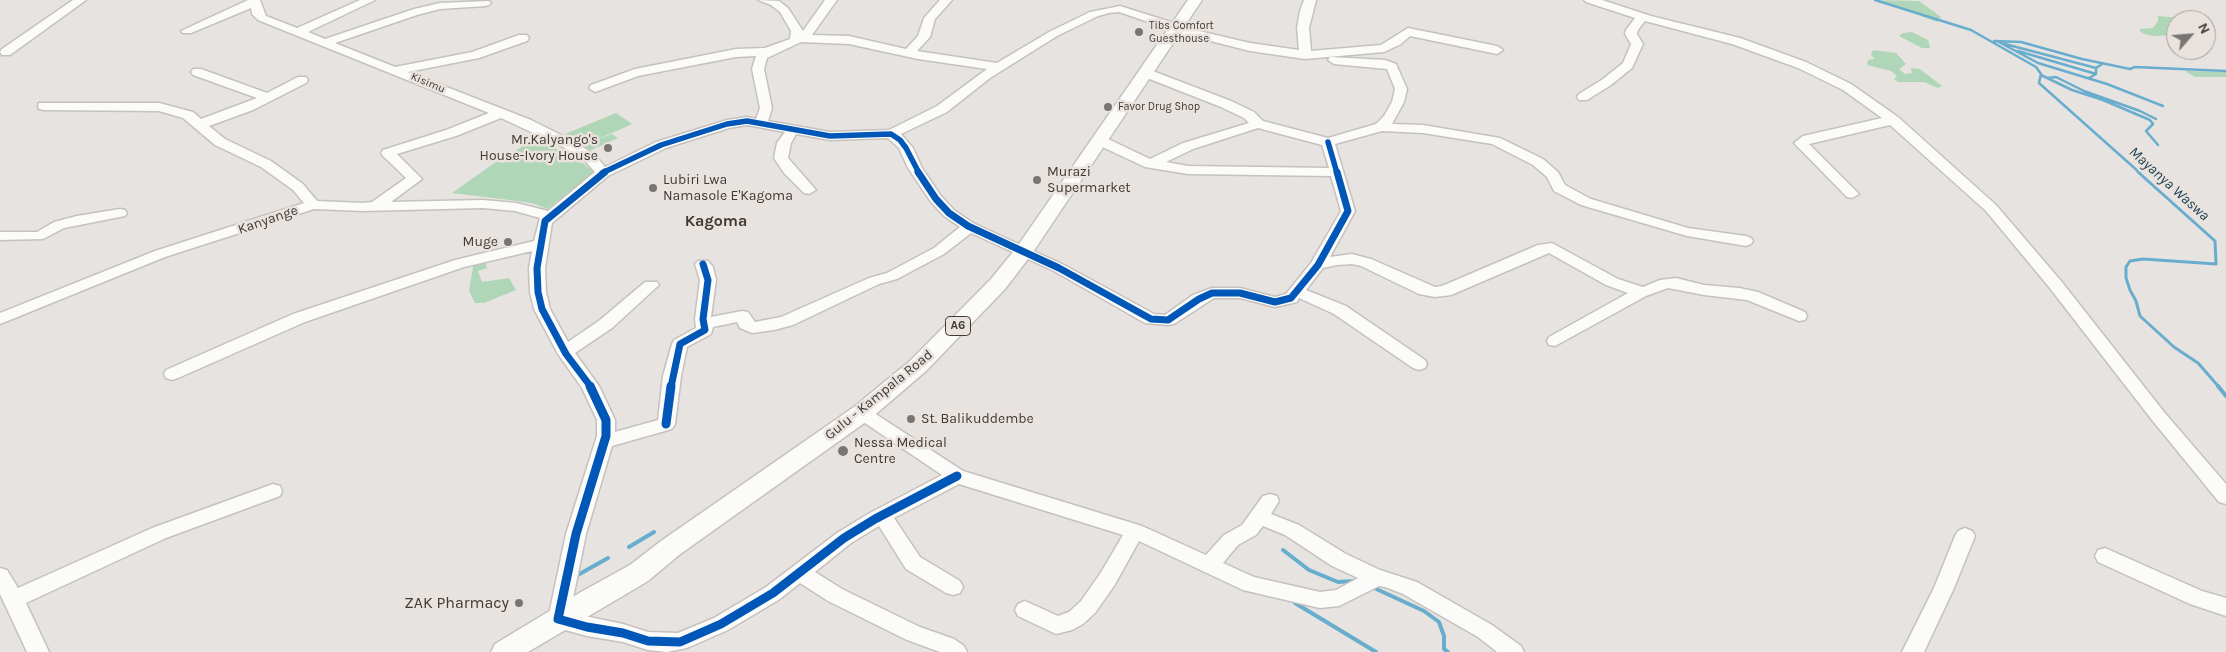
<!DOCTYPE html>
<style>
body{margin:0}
#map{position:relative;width:2226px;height:652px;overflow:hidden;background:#e7e3e0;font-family:Karla,sans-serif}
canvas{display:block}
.north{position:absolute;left:2166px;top:10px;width:50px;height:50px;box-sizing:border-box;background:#eae2dd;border:1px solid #a59f9b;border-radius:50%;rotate:63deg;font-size:14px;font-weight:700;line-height:20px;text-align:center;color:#3d3a38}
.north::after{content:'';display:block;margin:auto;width:18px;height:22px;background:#787573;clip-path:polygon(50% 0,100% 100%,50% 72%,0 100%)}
</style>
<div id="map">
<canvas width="2226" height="652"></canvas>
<div class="north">N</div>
</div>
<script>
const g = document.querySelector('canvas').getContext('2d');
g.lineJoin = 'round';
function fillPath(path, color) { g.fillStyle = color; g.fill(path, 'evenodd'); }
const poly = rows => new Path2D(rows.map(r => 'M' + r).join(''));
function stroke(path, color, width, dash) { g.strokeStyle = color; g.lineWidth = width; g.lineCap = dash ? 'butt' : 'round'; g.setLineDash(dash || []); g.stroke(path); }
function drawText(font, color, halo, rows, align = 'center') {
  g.font = font + ' Karla,sans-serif'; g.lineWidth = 5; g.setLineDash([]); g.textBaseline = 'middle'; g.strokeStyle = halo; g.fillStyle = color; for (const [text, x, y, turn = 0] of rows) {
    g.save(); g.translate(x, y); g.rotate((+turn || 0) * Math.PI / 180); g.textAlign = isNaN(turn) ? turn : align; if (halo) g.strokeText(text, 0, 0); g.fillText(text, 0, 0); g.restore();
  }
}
fillPath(poly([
 [1878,0,1919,1,1941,17,1937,22],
 [2158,16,2192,19,2195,20,2176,20,2176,35,2152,36,2142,33,2139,29,2153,28,2158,21],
 [1912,32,1928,40,1930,48,1922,48,1899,36,1903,33],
 [1873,50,1896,53,1906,64,1899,69,1905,74,1912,73,1911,68,1920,69,1942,86,1938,88,1924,82,1898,82,1894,79,1897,76,1891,71,1867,65,1868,60,1875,59,1871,55],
 [2185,71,2226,72,2226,77,2195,77],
 [616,113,632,124,596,140,612,134,618,138,589,151,565,134],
 [535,139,576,158,593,171,592,174,547,209,535,204,518,201,452,193,493,164],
 [484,259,487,268,478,271,482,282,509,278,516,290,484,303,475,303,469,291,474,261]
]), '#afd6b6');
stroke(poly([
 [1875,0,1971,30,2036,67,2041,74,2039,83,2140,173],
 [1994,41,2021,42,2082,59,2130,69,2135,67,2226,71],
 [1997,41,2038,63,2107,84,2163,106],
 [2005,44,2096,68],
 [2018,51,2096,74],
 [2041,75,2072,90,2103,100,2150,120,2153,124,2146,131,2158,145],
 [2048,78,2056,77,2084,91,2140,111,2156,119],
 [2089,78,2096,74,2096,68,2102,64]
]), '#69adce', 2.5);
stroke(poly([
 [2138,172,2215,241,2216,264,2143,259,2130,261,2126,267,2126,278,2130,290,2136,301,2140,316,2174,347,2198,363,2219,387]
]), '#69adce', 3);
stroke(poly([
 [2218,386,2226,396],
 [629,547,654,532],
 [1283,550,1309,570,1338,582,1353,581],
 [576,576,608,558],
 [1372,587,1424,611,1439,622,1444,636,1444,649,1448,652],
 [1295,603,1376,652]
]), '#69adce', 4);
const minor = poly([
 [73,0,86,0,10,55,2,55,0,52,2,49,73,0],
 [248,0,260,0,266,16,297,28,360,0,375,0,308,32,325,39,414,9,440,3,489,1,491,3,489,5,485,6,440,9,417,15,335,43,395,67,472,52,519,35,527,35,529,38,527,41,479,58,408,72,531,120,573,141,595,155,605,167,656,142,727,120,747,117,756,119,760,108,752,69,756,56,736,57,638,76,595,92,589,88,591,85,635,69,736,49,765,48,790,39,791,31,780,12,771,5,758,0,779,1,788,8,803,31,825,0,837,0,812,35,849,36,906,49,918,36,924,18,940,0,952,0,935,19,930,37,917,51,997,63,1049,32,1090,12,1120,6,1180,25,1182,27,1250,43,1299,50,1297,28,1300,11,1304,0,1316,0,1309,28,1311,51,1381,45,1408,28,1497,46,1503,50,1497,54,1410,36,1401,44,1384,52,1305,59,1250,51,1171,31,1169,29,1119,12,1109,13,1098,16,1057,36,990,78,947,112,901,134,913,148,922,168,941,196,954,210,973,223,1064,265,1154,314,1165,315,1193,295,1212,288,1240,288,1275,297,1286,294,1311,263,1341,211,1331,176,1188,174,1145,167,1094,143,1092,140,1094,137,1104,137,1150,159,1183,143,1249,123,1244,118,1221,107,1142,76,1140,73,1142,70,1150,70,1231,101,1254,112,1263,121,1328,138,1376,124,1384,116,1392,102,1395,89,1387,69,1334,64,1328,60,1330,57,1385,60,1396,64,1407,89,1404,102,1392,124,1423,125,1500,138,1543,159,1558,172,1565,185,1591,199,1688,228,1746,236,1751,238,1753,241,1751,244,1746,246,1687,236,1581,205,1554,191,1547,177,1533,165,1492,144,1423,133,1382,131,1335,144,1355,211,1330,257,1352,254,1371,259,1435,287,1442,286,1538,245,1552,243,1618,279,1643,287,1660,280,1676,278,1704,285,1739,288,1758,292,1805,312,1807,316,1805,320,1799,321,1747,300,1704,295,1668,288,1646,296,1555,346,1549,345,1547,341,1549,337,1628,293,1606,285,1549,253,1451,295,1435,297,1419,294,1361,266,1352,264,1337,265,1323,268,1306,290,1346,306,1425,360,1427,364,1425,368,1419,370,1413,368,1334,314,1299,298,1297,302,1275,307,1240,298,1214,298,1174,324,1168,325,1145,323,1054,271,971,233,944,254,897,279,879,284,793,325,774,330,752,333,740,328,737,322,713,327,711,334,687,347,681,376,675,424,672,429,612,446,586,534,570,613,623,624,648,632,678,633,714,618,766,587,837,533,868,514,942,475,856,417,853,413,856,409,862,407,868,409,963,471,1142,526,1206,555,1224,535,1242,525,1263,496,1270,494,1277,496,1279,501,1271,514,1299,525,1346,554,1380,570,1417,582,1492,625,1521,646,1524,652,1497,652,1478,637,1403,594,1385,587,1379,586,1339,606,1320,608,1243,590,1139,541,1114,586,1095,613,1083,624,1072,630,1056,634,1018,616,1015,610,1018,604,1025,601,1058,616,1069,612,1081,601,1100,574,1123,535,959,484,894,518,920,557,960,581,963,587,960,593,953,595,946,593,906,569,879,526,851,543,815,572,842,589,920,627,954,639,964,646,967,652,940,652,907,640,828,601,800,583,780,599,728,630,687,648,667,652,648,650,623,642,587,636,558,628,551,625,548,619,566,534,597,436,597,420,582,388,558,354,534,309,530,292,529,268,532,251,464,267,305,322,178,378,172,380,166,378,164,374,166,370,293,314,455,260,534,241,540,218,515,211,483,208,363,211,314,209,165,257,0,324,0,313,155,251,304,203,293,190,261,167,215,145,183,118,159,111,44,110,39,109,38,106,39,103,159,103,193,112,201,119,257,98,193,75,191,72,193,69,201,69,267,93,298,77,306,77,308,80,306,83,253,110,209,126,225,139,271,161,303,184,317,201,363,203,372,202,406,178,383,156,381,153,383,150,446,130,489,113,258,20,252,14,251,8,191,33,183,33,181,31,248,0],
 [801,42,849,44,918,59,987,69,937,106,889,130,830,132,768,121,772,108,764,69,767,58,801,42],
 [501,118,563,147,585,161,595,172,548,211,516,203,483,200,391,202,422,179,397,154,456,136,501,118],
 [747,125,785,132,777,143,774,158,784,173,804,193,809,194,816,190,788,158,791,143,796,134,830,140,888,138,899,148,908,168,931,202,944,216,960,227,934,248,887,273,869,278,781,317,755,322,748,312,742,311,711,317,716,280,713,267,708,261,698,261,695,264,700,280,695,319,696,328,674,340,672,344,663,376,658,420,615,432,615,420,599,386,575,353,612,328,659,285,657,282,645,282,600,320,568,342,550,309,546,292,545,268,552,223,608,176,666,148,729,128,747,125],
 [1258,128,1322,145,1329,168,1188,166,1166,162,1193,149,1258,128],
 [1263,526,1285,535,1332,566,1358,578,1336,590,1320,592,1254,577,1223,563,1238,545,1256,535,1263,526],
 [1584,0,1602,0,1651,16,1740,38,1806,62,1851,84,1898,117,1996,205,2061,281,2164,412,2226,484,2226,504,2219,502,2152,420,2049,287,1986,211,1890,125,1809,144,1859,194,1852,198,1847,197,1794,143,1803,136,1882,118,1843,90,1798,68,1732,44,1645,21,1638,30,1637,34,1643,44,1632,68,1611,85,1587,100,1579,100,1577,97,1579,94,1603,79,1623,63,1631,44,1625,34,1626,30,1635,18,1586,2,1584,0],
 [120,209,125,210,127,213,125,216,64,228,43,239,0,240,0,232,37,232,54,222,77,216,120,209],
 [273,484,280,486,282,491,280,496,166,538,26,603,49,652,27,652,0,594,0,568,7,570,18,588,152,528,273,484],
 [1965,528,1972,531,1975,536,1954,588,1924,652,1902,652,1934,588,1955,536,1958,531,1965,528],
 [2105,548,2202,591,2226,598,2226,616,2190,604,2098,562,2095,556,2098,550,2105,548]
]);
const major = poly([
 [1188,0,1202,0,1031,255,1005,289,926,371,870,419,679,555,648,581,528,652,491,652,495,644,581,592,630,565,661,541,854,407,910,361,991,279,1017,247,1188,0]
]);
stroke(minor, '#c5c1bf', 3);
stroke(major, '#c5c1bf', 3);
fillPath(minor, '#fbfbfa');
fillPath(major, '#fbfbfa');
stroke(poly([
 [1328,142,1337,173],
 [602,173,661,145,727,124,747,121,830,136,891,134,900,140,906,148,919,173]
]), '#0057b8', 5.5);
stroke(poly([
 [918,172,936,199,949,213,968,226,1059,268,1151,319,1168,320,1199,299,1212,293,1240,293,1275,302,1291,298,1318,265,1348,211,1337,172],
 [591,387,566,354,542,309,538,292,537,268,545,221,605,172],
 [671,387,680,344,705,330,703,319,708,280,703,264]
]), '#0057b8', 7);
stroke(poly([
 [590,386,606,420,606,436,576,534,558,619,587,627,623,633,648,641,680,642,721,624,773,593,844,538,875,519,957,476],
 [666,424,671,386]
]), '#0057b8', 9);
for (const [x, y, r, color] of [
 [1139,32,5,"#787573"],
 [1108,107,5,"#787573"],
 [608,148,5,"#787573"],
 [1037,180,5,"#787573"],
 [653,188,5,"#787573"],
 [508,242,5,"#787573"],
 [911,419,5,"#787573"],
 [843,451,6,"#787573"],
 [519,603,5,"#787573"]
]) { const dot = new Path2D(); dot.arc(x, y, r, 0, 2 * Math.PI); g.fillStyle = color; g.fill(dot); stroke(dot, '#eae2dd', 2); }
drawText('11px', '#3d3a38', '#eae2dd', [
 ["Tibs Comfort",1149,26],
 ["Guesthouse",1149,39],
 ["Favor Drug Shop",1118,107]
], 'left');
drawText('11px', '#3d3a38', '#eae2dd', [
 ["Kisimu",428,83,23]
]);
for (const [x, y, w] of [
 [958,326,25]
]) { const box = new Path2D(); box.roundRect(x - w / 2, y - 9.5, w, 19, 4); g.fillStyle = '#eae2dd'; g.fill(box); stroke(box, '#3d3a38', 1); }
drawText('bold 12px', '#3d3a38', null, [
 ["A6",958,326]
]);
drawText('14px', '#3d3a38', '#eae2dd', [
 ["Mr.Kalyango's",598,140,"right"],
 ["House-Ivory House",598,156,"right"],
 ["Murazi",1047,172],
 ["Supermarket",1047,188],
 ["Lubiri Lwa",663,180],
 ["Namasole E'Kagoma",663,196],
 ["Muge",498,242,"right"],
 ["St. Balikuddembe",921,419],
 ["Nessa Medical",854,443],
 ["Centre",854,459]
], 'left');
drawText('14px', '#3d3a38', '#eae2dd', [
 ["Kanyange",268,220,-19],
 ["Gulu - Kampala Road",879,395,-39]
]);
drawText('italic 15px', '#163f54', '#eae2dd', [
 ["Mayanya Waswa",2169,184,42]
]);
drawText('bold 16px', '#3d3a38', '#eae2dd', [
 ["Kagoma",716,221]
]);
drawText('16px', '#3d3a38', '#eae2dd', [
 ["ZAK Pharmacy",509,603]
], 'right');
</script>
